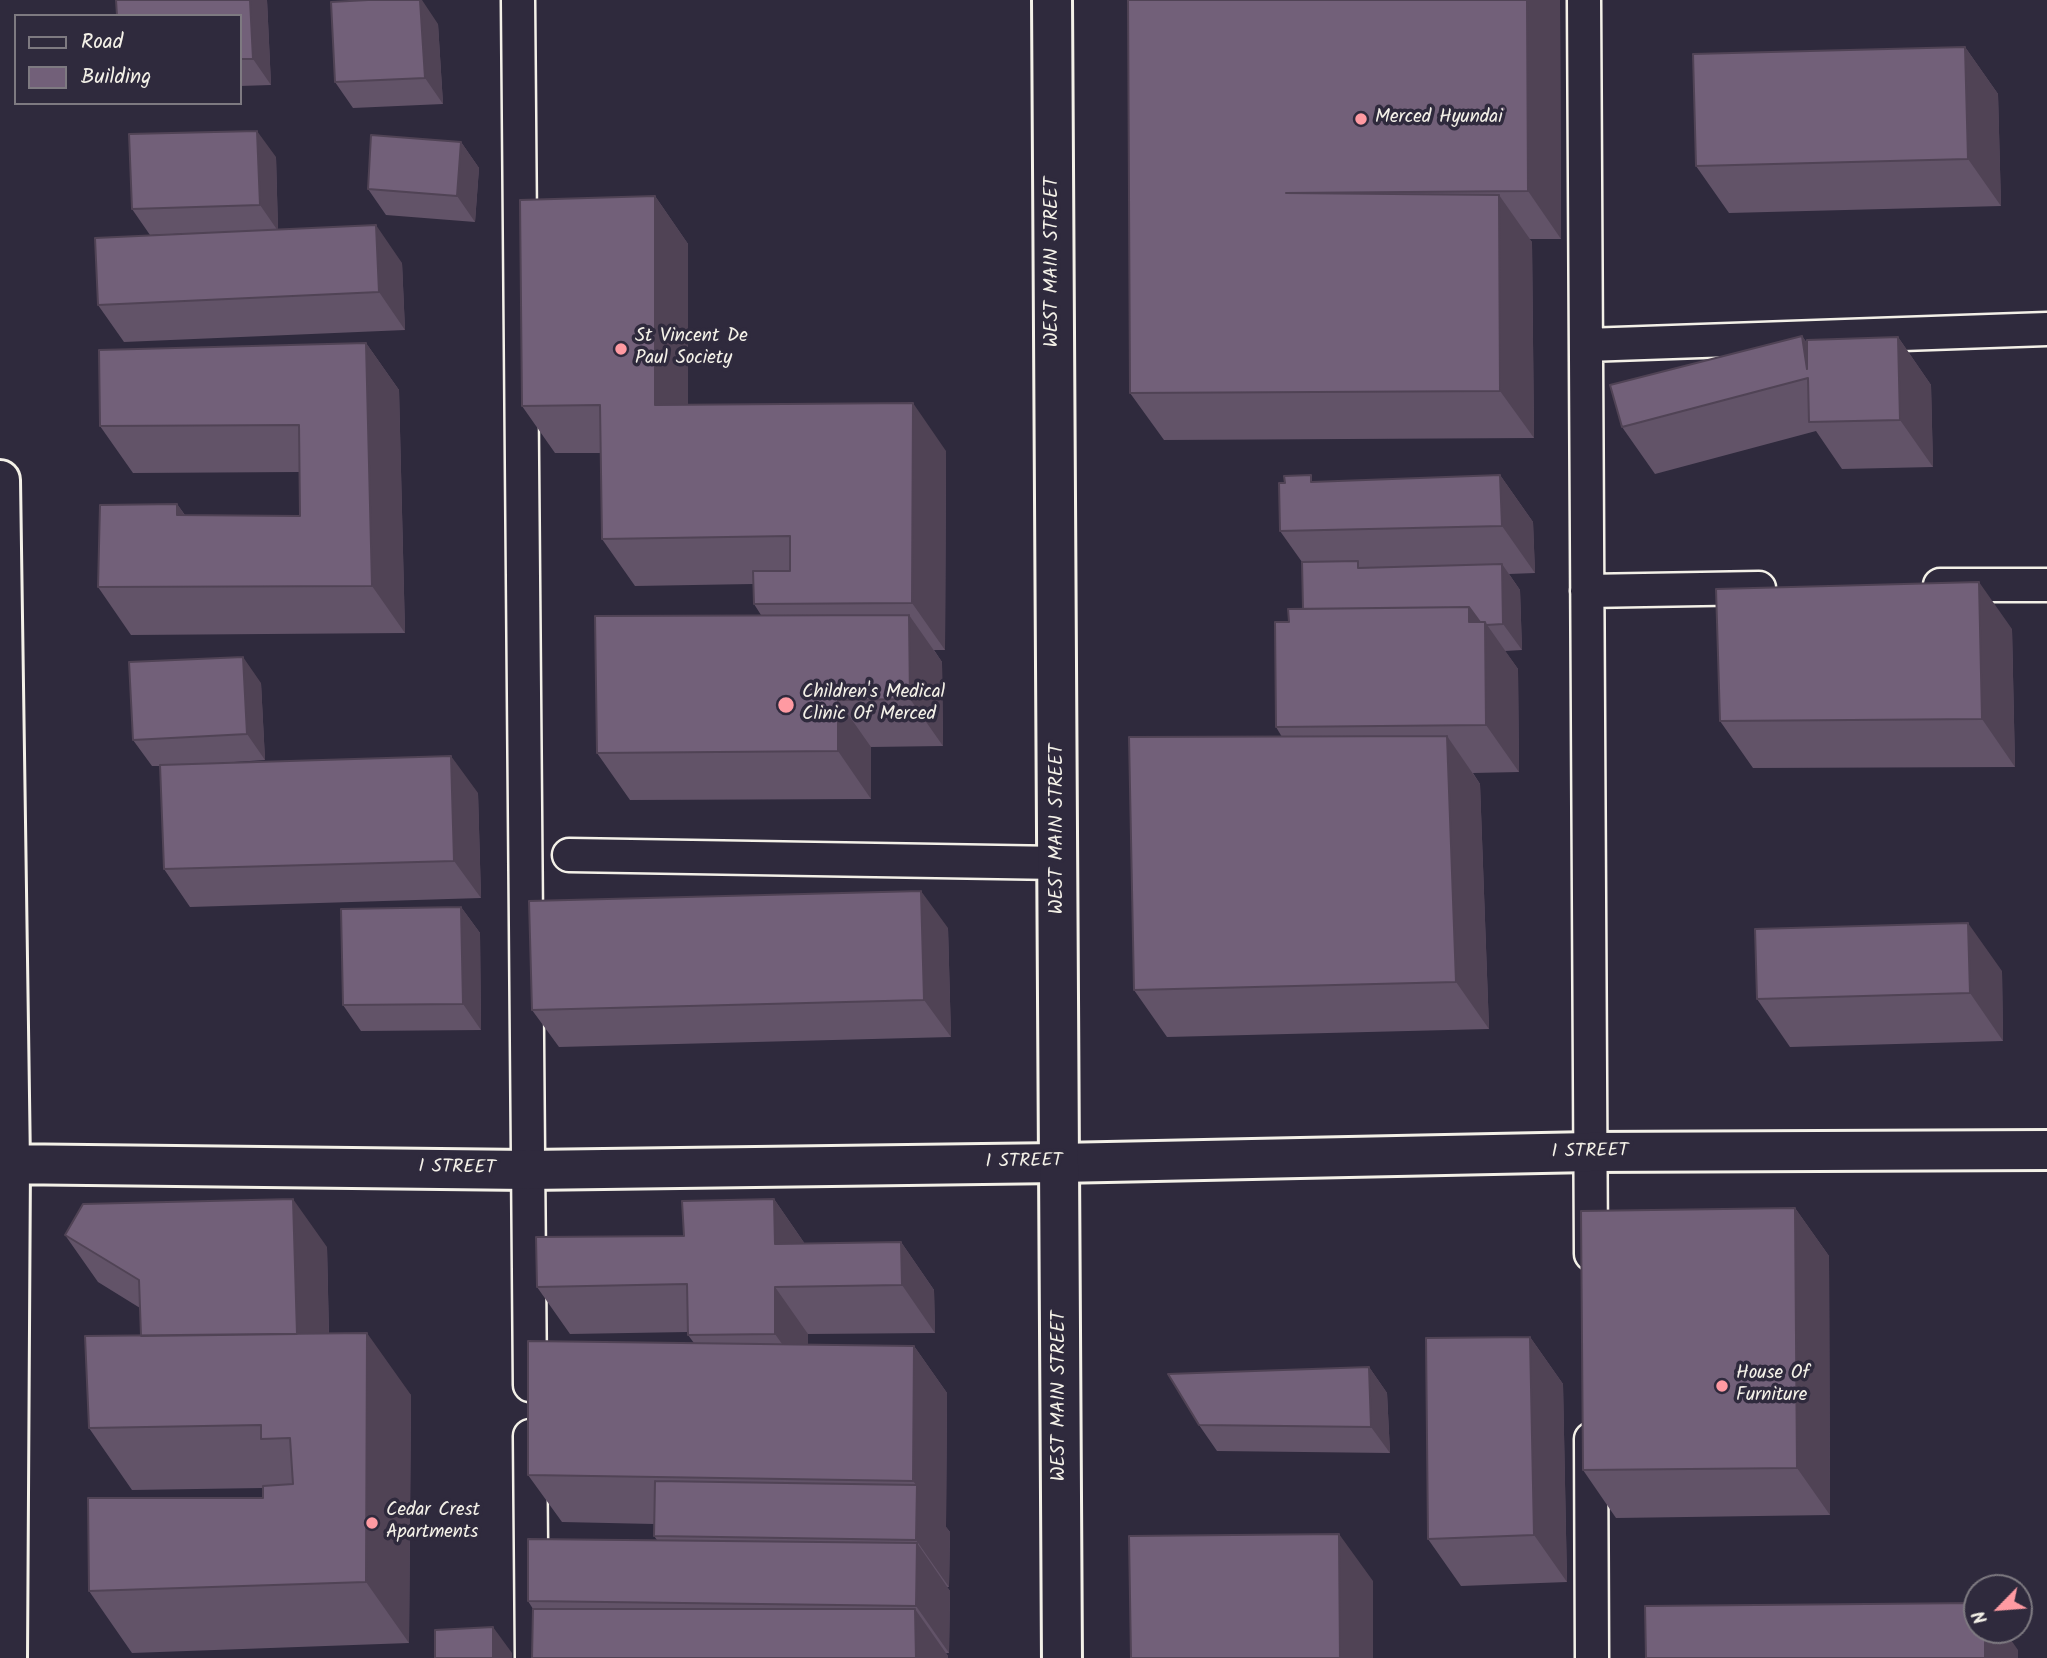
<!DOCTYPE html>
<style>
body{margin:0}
#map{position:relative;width:2047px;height:1658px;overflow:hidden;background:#2f2a3d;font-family:Kalam,sans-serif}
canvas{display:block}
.legend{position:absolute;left:14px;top:14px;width:228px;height:91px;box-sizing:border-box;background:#2f2a3d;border:2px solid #7e7a81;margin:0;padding:9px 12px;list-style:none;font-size:21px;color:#f4f1e8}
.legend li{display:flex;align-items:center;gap:14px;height:35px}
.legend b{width:35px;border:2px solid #7e7a81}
.north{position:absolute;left:1963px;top:1574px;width:70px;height:70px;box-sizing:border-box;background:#2f2a3d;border:2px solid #7e7a81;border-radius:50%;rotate:245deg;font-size:19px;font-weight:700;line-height:28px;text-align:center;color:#f4f1e8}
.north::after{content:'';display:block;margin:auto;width:24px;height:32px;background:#ff9aa2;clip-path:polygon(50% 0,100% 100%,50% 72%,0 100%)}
</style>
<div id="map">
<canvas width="2047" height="1658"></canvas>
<ul class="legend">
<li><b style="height:9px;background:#2f2a3d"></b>Road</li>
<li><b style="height:19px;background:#726079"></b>Building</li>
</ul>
<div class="north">N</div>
</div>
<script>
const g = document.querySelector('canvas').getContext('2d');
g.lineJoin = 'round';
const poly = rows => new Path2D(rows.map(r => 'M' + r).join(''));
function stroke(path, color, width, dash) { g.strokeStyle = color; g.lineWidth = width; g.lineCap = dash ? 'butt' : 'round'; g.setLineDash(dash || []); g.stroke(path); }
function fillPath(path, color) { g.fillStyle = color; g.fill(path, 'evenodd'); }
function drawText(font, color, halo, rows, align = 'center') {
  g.font = font + ' Kalam,sans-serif'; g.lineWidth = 7; g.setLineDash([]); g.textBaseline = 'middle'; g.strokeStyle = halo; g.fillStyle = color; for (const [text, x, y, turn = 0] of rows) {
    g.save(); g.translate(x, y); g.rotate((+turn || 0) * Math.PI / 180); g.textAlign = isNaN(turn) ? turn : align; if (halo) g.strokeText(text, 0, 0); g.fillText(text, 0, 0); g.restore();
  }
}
const lane = poly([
 [518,0,530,1385],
 [1584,0,1591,1254],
 [1586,345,2047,329],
 [1940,585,2047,585],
 [1587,591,1759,588],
 [569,855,1059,863],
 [530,1436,532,1658],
 [1591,1439,1592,1658]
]);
const street = poly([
 [0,480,10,1164,7,1658],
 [0,1164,528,1170,1059,1163,1590,1152,2047,1150]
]);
const secondary = poly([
 [1052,0,1062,1658]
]);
stroke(lane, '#f4f1e8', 37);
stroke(street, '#f4f1e8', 44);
stroke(secondary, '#f4f1e8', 44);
stroke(lane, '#2f2a3d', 32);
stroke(street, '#2f2a3d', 38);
stroke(secondary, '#2f2a3d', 38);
fillPath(poly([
 [267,0,271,85,240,86,240,16],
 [1560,0,1561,239,1529,239,1532,242,1534,438,1164,440,1130,393],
 [438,24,443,104,353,108,335,82],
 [1965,47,1998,94,2001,206,1729,213,1696,166],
 [461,142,479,168,475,222,386,215,368,189],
 [276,157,278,230,402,263,405,330,124,342,98,305,196,233,150,235,132,209],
 [655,196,688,244,688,405,946,451,945,650,934,650,942,662,943,746,871,747,871,799,630,800,597,753,761,615,754,604,753,584,635,586,602,539,601,453,555,453,522,406],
 [1802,336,1807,343,1898,337,1931,385,1933,467,1842,469,1816,431,1655,474,1622,427],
 [366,343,399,390,405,633,131,635,98,587,177,504,185,515,300,516,299,472,133,473,100,426],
 [1500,475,1533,522,1535,573,1509,574,1520,590,1522,650,1505,651,1518,669,1519,772,1473,773,1480,784,1489,1029,1167,1037,1134,990,1282,737,1276,727,1289,622,1303,609,1302,562,1280,531,1316,482],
 [2012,629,2015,767,1753,768,1720,721],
 [261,683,265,760,219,763,478,793,481,898,190,907,164,869,160,766,152,766,133,740],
 [461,907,480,933,481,1030,361,1031,343,1005],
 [948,928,951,1037,559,1047,532,1010],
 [2002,971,2003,1041,1790,1047,1757,999],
 [774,1199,805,1244,901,1242,934,1290,935,1333,808,1334,808,1345,914,1346,947,1393,946,1527,950,1532,949,1587,947,1587,950,1591,949,1653,946,1653,948,1656,533,1609,528,1601,657,1540,654,1536,654,1524,562,1522,528,1475,694,1343,688,1335,688,1332,570,1334,537,1287,684,1236],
 [1795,1208,1829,1256,1830,1515,1616,1518,1583,1470],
 [65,1235,327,1247,329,1334,411,1395,409,1643,132,1653,89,1591,263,1498,263,1488,132,1490,89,1428,141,1336,140,1308,98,1282],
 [1530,1337,1563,1384,1567,1582,1461,1586,1428,1539],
 [1369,1367,1387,1393,1390,1453,1217,1451,1199,1425]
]), '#625368');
fillPath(poly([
 [250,0,267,0,271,85,253,59],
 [420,0,422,0,438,24,443,104,425,78],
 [1527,0,1560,0,1561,239,1528,191],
 [1965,47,1998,94,2001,206,1968,159],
 [257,131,276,157,278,231,260,205],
 [461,142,479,168,475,222,457,196],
 [1499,195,1532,242,1534,438,1500,391],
 [655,196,688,244,688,452,655,405],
 [376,225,402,263,405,330,379,292],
 [1802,336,1835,383,1807,369],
 [1898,337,1931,385,1933,467,1900,420],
 [366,343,399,390,405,633,372,586],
 [913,403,946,451,945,650,912,603],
 [1500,475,1533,522,1535,573,1502,526],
 [177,504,210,552,177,515],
 [1502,564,1520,590,1522,650,1503,624],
 [1979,582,2012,629,2015,767,1982,719],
 [1469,607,1485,622,1518,669,1519,772,1486,725,1469,622],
 [909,615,942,662,943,746,910,699],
 [243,657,261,683,265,760,247,734],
 [838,700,871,747,871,799,838,751],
 [1447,736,1480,784,1489,1029,1456,982],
 [451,756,478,793,481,898,454,861],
 [921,891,948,928,951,1037,924,1000],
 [461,907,480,933,481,1030,463,1004],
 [1968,923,2002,971,2003,1041,1970,993],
 [293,1199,327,1247,330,1387,297,1340],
 [774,1199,807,1247,775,1244],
 [1795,1208,1829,1256,1830,1515,1797,1468],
 [901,1242,934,1290,935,1333,902,1285],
 [775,1287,808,1334,808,1381,775,1334],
 [367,1333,411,1395,409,1643,366,1582],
 [1530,1337,1563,1384,1567,1582,1534,1535],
 [914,1346,947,1393,946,1527,950,1532,949,1587,916,1540,917,1486,913,1481],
 [1369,1367,1387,1393,1390,1453,1371,1427],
 [1339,1534,1373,1581,1373,1658,1340,1658],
 [917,1543,950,1591,949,1653,916,1606],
 [915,1609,948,1656,948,1658,916,1658],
 [493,1627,512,1653,512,1658,493,1658],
 [1985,1630,2004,1630,2018,1650,2018,1658,1985,1658]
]), '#504355');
const building = poly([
 [116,0,250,0,253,59,240,59,240,16,117,16,116,0],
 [368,0,420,0,425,78,335,82,331,2,368,0],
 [1128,0,1527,0,1528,191,1286,193,1499,195,1500,391,1130,393,1128,0],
 [1965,47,1968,159,1696,166,1693,54,1965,47],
 [257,131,260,205,132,209,129,134,257,131],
 [371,135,461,142,457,196,368,189,371,135],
 [655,196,655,405,913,403,912,603,754,604,753,571,790,571,790,536,602,539,600,405,522,406,520,200,655,196],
 [376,225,379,292,98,305,95,238,376,225],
 [1802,336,1807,369,1807,340,1898,337,1900,420,1809,422,1808,378,1622,427,1610,385,1802,336],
 [366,343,372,586,98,587,100,505,177,504,177,515,300,516,299,425,100,426,99,350,366,343],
 [1311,475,1311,482,1500,475,1502,526,1280,531,1279,483,1285,483,1284,476,1311,475],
 [1358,561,1358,568,1502,564,1503,624,1486,625,1485,622,1480,622,1469,607,1303,609,1302,562,1358,561],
 [1979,582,1982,719,1720,721,1716,589,1979,582],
 [1469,607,1469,622,1485,622,1486,725,1276,727,1275,622,1289,622,1288,609,1469,607],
 [909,615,910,699,838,700,838,751,597,753,595,616,909,615],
 [243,657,247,734,133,740,129,662,243,657],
 [1447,736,1456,982,1134,990,1129,737,1447,736],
 [451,756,454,861,164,869,160,765,451,756],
 [921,891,924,1000,532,1010,529,901,921,891],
 [461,907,463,1004,343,1005,341,909,461,907],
 [1968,923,1970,993,1757,999,1755,929,1968,923],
 [293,1199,297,1334,141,1336,139,1280,65,1235,83,1204,293,1199],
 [774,1199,775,1244,901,1242,902,1285,775,1287,775,1334,688,1335,687,1284,537,1287,536,1237,684,1236,682,1201,774,1199],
 [1795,1208,1797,1468,1583,1470,1581,1211,1795,1208],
 [367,1333,366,1582,89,1591,88,1498,263,1498,263,1486,293,1484,290,1438,261,1439,261,1425,89,1428,85,1336,367,1333],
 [1530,1337,1534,1535,1428,1539,1426,1338,1530,1337],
 [528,1341,914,1346,913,1481,528,1475,528,1341],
 [1369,1367,1371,1427,1199,1425,1168,1374,1369,1367],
 [655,1481,917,1485,916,1540,654,1536,655,1481],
 [1339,1534,1340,1658,1131,1658,1129,1536,1339,1534],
 [528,1539,917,1543,916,1606,528,1601,528,1539],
 [1977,1603,1977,1630,1985,1630,1985,1658,1646,1658,1645,1606,1977,1603],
 [533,1609,915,1609,916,1658,532,1658,533,1609],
 [493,1627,493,1658,435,1658,435,1630,493,1627]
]);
fillPath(building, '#726079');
stroke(building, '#504355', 2);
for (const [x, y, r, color] of [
 [1361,119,7,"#ff9aa2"],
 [621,349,7,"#ff9aa2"],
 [786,705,9,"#ff9aa2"],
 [1722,1386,7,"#ff9aa2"],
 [372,1523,7,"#ff9aa2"]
]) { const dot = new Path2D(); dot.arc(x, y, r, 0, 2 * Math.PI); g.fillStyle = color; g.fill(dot); stroke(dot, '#2f2a3d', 2.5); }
drawText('19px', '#f4f1e8', '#2f2a3d', [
 ["Merced Hyundai",1375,119],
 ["St Vincent De",635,338],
 ["Paul Society",635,360],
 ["Children's Medical",802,694],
 ["Clinic Of Merced",802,716],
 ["House Of",1736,1375],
 ["Furniture",1736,1397],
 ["Cedar Crest",386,1512],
 ["Apartments",386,1534]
], 'left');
drawText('19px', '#f4f1e8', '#2f2a3d', [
 ["WEST MAIN STREET",1054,262,-90],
 ["WEST MAIN STREET",1059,829,-90],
 ["I STREET",1590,1153,-1],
 ["I STREET",1024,1163,-1],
 ["I STREET",457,1169,1],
 ["WEST MAIN STREET",1061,1396,-90]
]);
</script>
